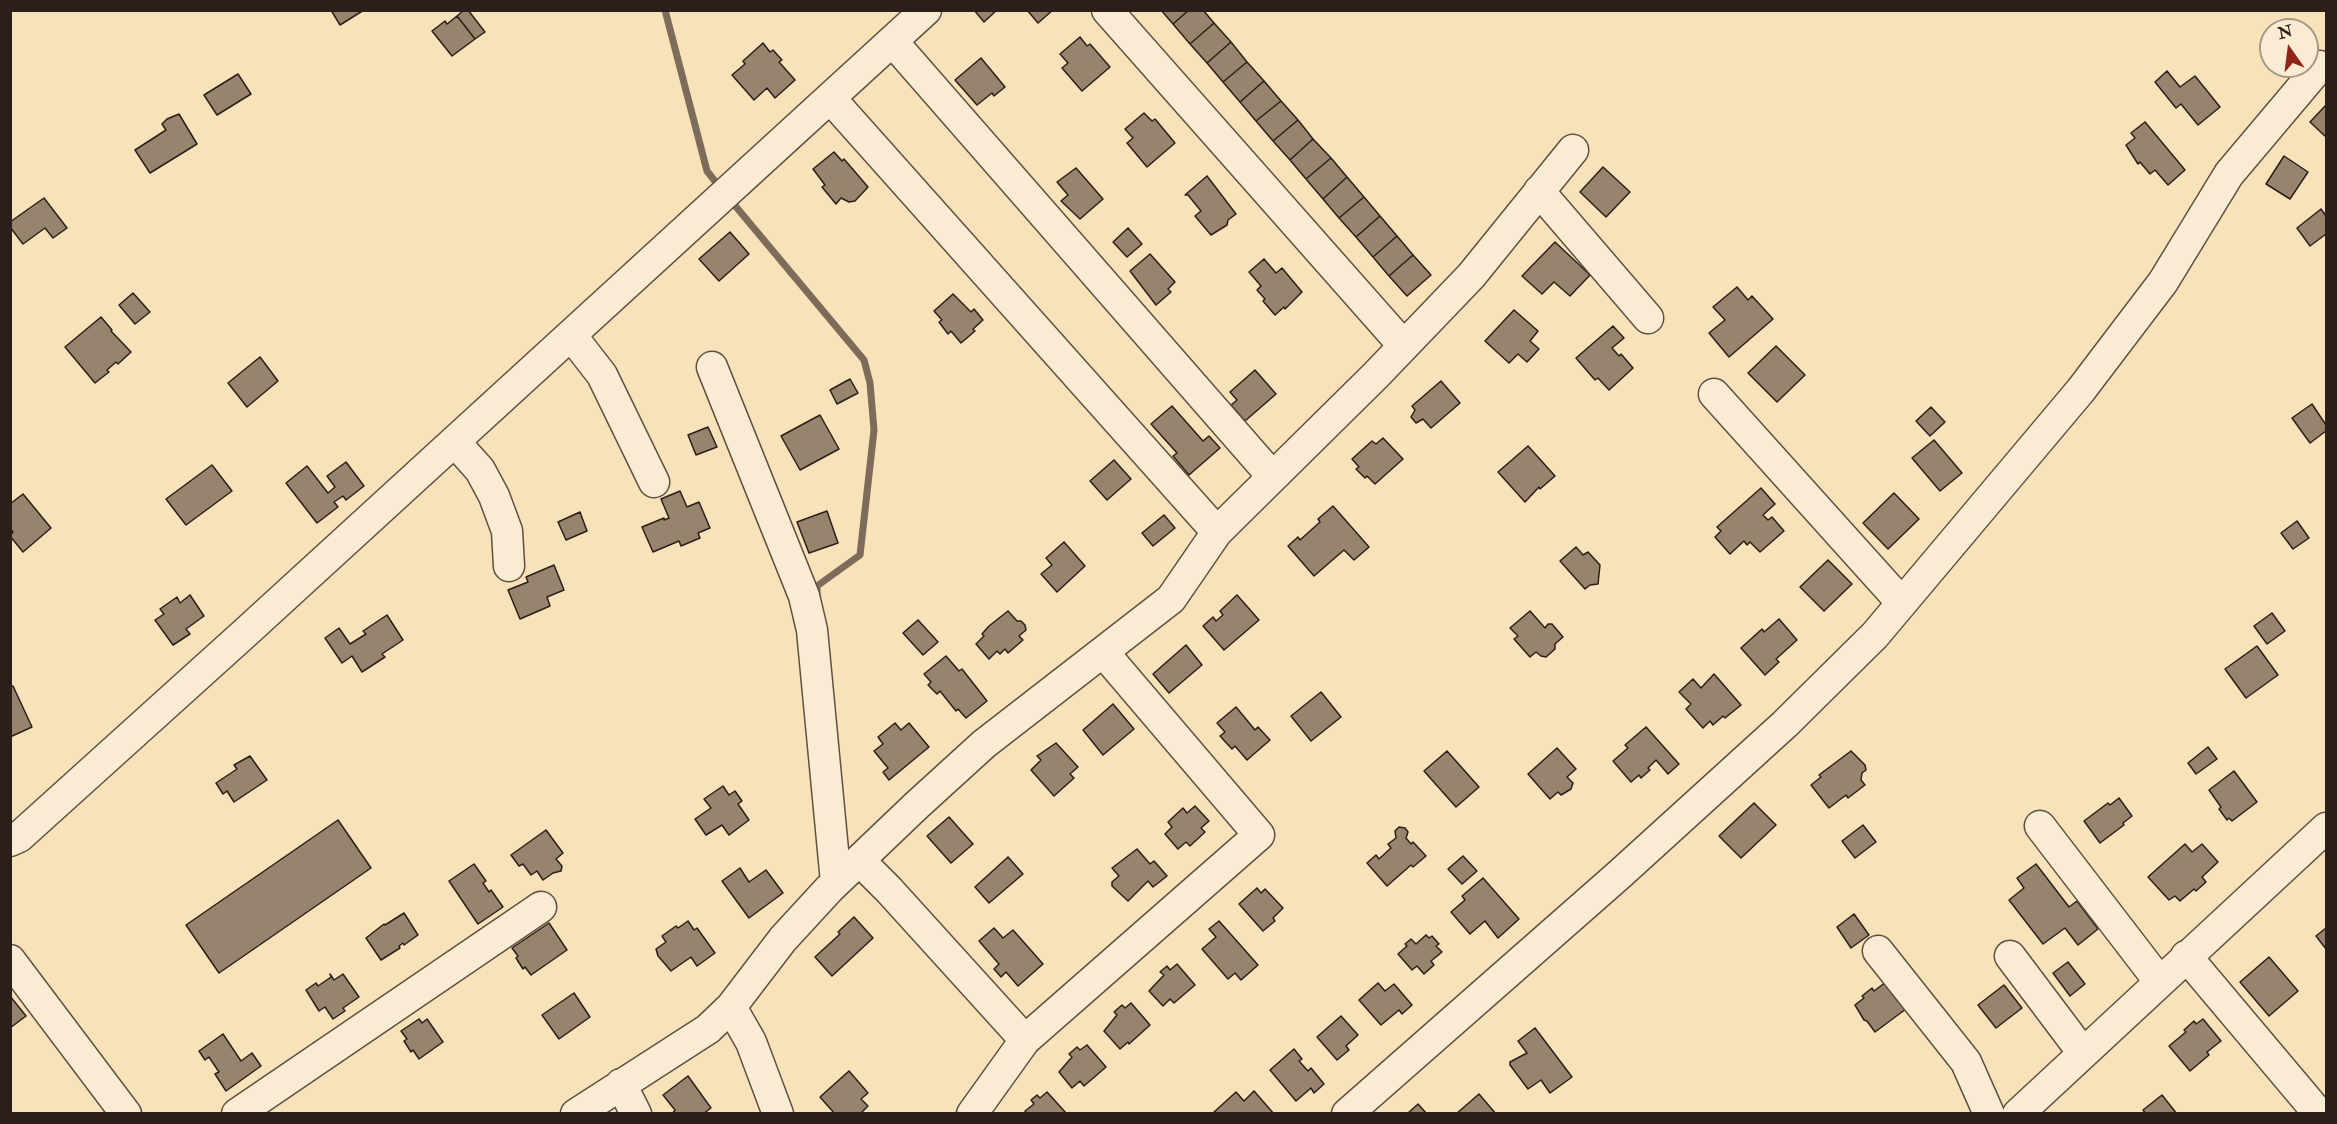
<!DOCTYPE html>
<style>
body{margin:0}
#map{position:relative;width:2337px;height:1124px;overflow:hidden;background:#f8e2ba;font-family:"IM FELL Double Pica",serif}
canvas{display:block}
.frame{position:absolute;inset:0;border:12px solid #2c1f1a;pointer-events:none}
.north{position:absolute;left:2259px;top:18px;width:60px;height:60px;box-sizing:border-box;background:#faecd2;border:2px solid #a89a88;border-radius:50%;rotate:346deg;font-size:16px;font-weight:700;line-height:24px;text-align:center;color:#2c1f1a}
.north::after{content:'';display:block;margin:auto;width:21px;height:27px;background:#8f2418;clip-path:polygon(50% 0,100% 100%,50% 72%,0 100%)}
</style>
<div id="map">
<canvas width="2337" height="1124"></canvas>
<div class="frame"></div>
<div class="north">N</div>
</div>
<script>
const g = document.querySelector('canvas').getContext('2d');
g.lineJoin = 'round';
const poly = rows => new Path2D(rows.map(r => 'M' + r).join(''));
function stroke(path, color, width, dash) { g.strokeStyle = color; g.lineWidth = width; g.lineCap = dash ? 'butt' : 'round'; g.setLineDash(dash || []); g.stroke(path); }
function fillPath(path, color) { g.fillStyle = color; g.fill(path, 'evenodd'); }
stroke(poly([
 [665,10,707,171,718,185],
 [732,202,864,360,870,383,874,430,860,555,817,586,817,595]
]), '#7d6c5a', 7);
const building = poly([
 [331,10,364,10,340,25,331,10],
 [464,10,468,10,485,32,475,39,457,16,464,10],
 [974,10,997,10,984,22,974,10],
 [1027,10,1053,10,1038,23,1027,10],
 [1161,10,1189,10,1173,24,1161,10],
 [1189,10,1203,10,1214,23,1190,44,1173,24,1189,10],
 [457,16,475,39,452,56,432,31,445,21,447,24,457,16],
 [1214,23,1231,42,1207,63,1190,44,1214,23],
 [1080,37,1087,46,1090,44,1110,67,1082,91,1062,68,1068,63,1060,54,1080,37],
 [1231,42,1247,62,1223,82,1207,63,1231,42],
 [763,43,770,52,773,50,782,60,779,62,795,80,775,98,767,88,754,100,732,75,745,64,743,61,763,43],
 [981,58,1005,87,994,96,992,93,977,105,955,80,981,58],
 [1247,62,1264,81,1240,102,1223,82,1247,62],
 [2167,71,2180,87,2195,76,2220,107,2198,125,2181,104,2176,108,2155,82,2167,71],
 [238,74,251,94,217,115,204,95,238,74],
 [1264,81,1281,101,1256,121,1240,102,1264,81],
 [1281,101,1298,120,1273,141,1256,121,1281,101],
 [2326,105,2326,137,2310,122,2326,105],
 [1144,113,1152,121,1155,119,1175,143,1147,167,1127,143,1133,138,1125,129,1144,113],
 [179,114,197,144,150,173,135,150,166,130,162,124,167,119,179,114],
 [1298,120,1313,139,1290,160,1273,141,1298,120],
 [2145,122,2185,170,2168,185,2155,170,2150,174,2140,162,2138,164,2126,145,2135,138,2131,133,2145,122],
 [1313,139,1331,158,1306,179,1290,160,1313,139],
 [834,152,842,161,844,159,868,187,855,201,849,202,841,198,836,204,822,187,825,185,813,169,834,152],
 [2284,156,2308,172,2290,199,2266,184,2284,156],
 [1331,158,1347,177,1323,199,1306,179,1331,158],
 [1603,167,1630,192,1606,217,1580,192,1603,167],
 [1076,168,1103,199,1080,219,1061,201,1068,195,1057,182,1076,168],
 [1207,176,1236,214,1228,220,1227,225,1211,235,1195,216,1201,211,1188,195,1185,195,1207,176],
 [1347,177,1364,197,1339,218,1323,199,1347,177],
 [1364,197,1380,216,1356,237,1339,218,1364,197],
 [44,198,67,228,53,238,45,228,23,244,10,227,10,222,44,198],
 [2321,209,2326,216,2326,234,2310,246,2297,228,2321,209],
 [1380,216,1397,236,1373,257,1356,237,1380,216],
 [1128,228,1142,244,1127,257,1113,242,1128,228],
 [730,232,749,254,719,281,699,259,730,232],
 [1397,236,1413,255,1389,276,1373,257,1397,236],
 [1555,242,1590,275,1570,296,1554,282,1542,294,1522,276,1555,242],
 [1150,254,1175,282,1168,289,1171,292,1156,305,1130,271,1150,254],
 [1413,255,1431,275,1407,296,1389,276,1413,255],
 [1264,259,1276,273,1282,268,1302,292,1285,309,1284,307,1275,315,1263,301,1265,299,1257,290,1261,286,1249,272,1264,259],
 [1737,287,1748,300,1752,296,1773,319,1729,357,1709,333,1725,320,1713,307,1737,287],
 [133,293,150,312,135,324,119,305,133,293],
 [953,294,971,312,974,309,983,320,973,329,975,331,961,343,951,331,948,334,939,322,942,320,934,311,953,294],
 [1514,310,1538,331,1530,341,1539,349,1527,362,1518,354,1509,363,1485,341,1514,310],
 [101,317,112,330,111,331,131,352,118,364,116,362,107,370,109,372,95,383,65,347,101,317],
 [1613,326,1624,338,1612,348,1619,356,1621,354,1633,368,1609,390,1598,378,1595,380,1576,358,1613,326],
 [1776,346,1805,375,1777,402,1748,373,1776,346],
 [260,357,278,381,247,407,228,383,260,357],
 [1255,370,1276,394,1245,421,1231,405,1237,400,1230,392,1255,370],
 [850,379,858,393,837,404,830,390,850,379],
 [1441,381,1460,403,1431,428,1423,419,1416,423,1411,417,1415,410,1412,406,1441,381],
 [2312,404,2326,425,2326,431,2310,443,2292,418,2312,404],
 [1172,406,1203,441,1209,436,1220,448,1189,475,1173,456,1177,453,1151,424,1172,406],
 [1931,407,1945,422,1930,436,1916,421,1931,407],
 [820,415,839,449,800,470,781,436,820,415],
 [708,427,717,447,696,455,688,435,708,427],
 [1383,438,1403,459,1375,484,1367,476,1365,478,1356,469,1359,467,1352,459,1372,441,1376,444,1383,438],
 [1934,440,1962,473,1940,491,1912,458,1934,440],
 [1528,446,1555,476,1540,489,1539,487,1525,502,1498,472,1528,446],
 [1114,460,1131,479,1107,500,1090,481,1114,460],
 [346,462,364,486,346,500,343,496,334,502,338,507,317,523,286,483,307,466,328,493,335,487,327,476,346,462],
 [212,465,232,491,186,525,166,499,212,465],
 [1761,488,1775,504,1763,515,1768,520,1772,517,1784,531,1760,552,1750,542,1747,545,1744,541,1730,554,1715,537,1721,531,1717,527,1761,488],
 [680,491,687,507,699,502,710,528,698,533,700,538,681,546,679,541,653,552,642,527,664,518,664,520,669,518,661,499,680,491],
 [1894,493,1919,519,1888,549,1863,523,1894,493],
 [23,494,51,528,23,552,10,536,13,532,10,529,10,504,23,494],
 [1333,506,1369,547,1354,560,1344,550,1314,576,1288,546,1298,537,1300,540,1320,522,1318,519,1333,506],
 [827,511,838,543,809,553,797,522,827,511],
 [580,512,587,531,566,540,558,522,580,512],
 [1164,515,1175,528,1153,546,1142,533,1164,515],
 [2297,521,2309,538,2293,549,2281,533,2297,521],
 [1064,542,1085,566,1057,592,1041,574,1052,565,1046,558,1064,542],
 [1576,547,1583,555,1588,552,1600,565,1598,584,1590,585,1585,589,1560,561,1576,547],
 [1828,560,1852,584,1824,611,1800,587,1828,560],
 [554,565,564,590,547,597,550,606,520,619,508,590,528,582,526,577,554,565],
 [190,595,204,616,186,629,190,634,173,645,155,620,164,614,160,609,177,597,180,603,190,595],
 [1237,595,1259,620,1224,650,1203,626,1213,617,1216,621,1223,615,1220,611,1237,595],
 [1008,611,1017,621,1021,621,1025,625,1026,630,1019,636,1023,640,1008,653,1005,649,1000,654,997,651,989,659,976,644,984,636,982,634,989,626,1008,611],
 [1530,611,1545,628,1548,624,1552,624,1563,637,1555,644,1555,649,1546,657,1541,656,1536,652,1530,657,1514,639,1518,636,1510,628,1530,611],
 [2272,613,2285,631,2267,644,2254,626,2272,613],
 [387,615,403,640,382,654,385,657,362,672,352,656,342,663,325,638,339,628,350,644,366,634,363,631,387,615],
 [1779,619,1797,640,1776,659,1779,662,1765,675,1741,648,1762,629,1764,632,1779,619],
 [918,620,938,642,923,655,903,633,918,620],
 [1186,645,1202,665,1169,693,1153,674,1186,645],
 [2257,646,2278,675,2246,698,2225,669,2257,646],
 [946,656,959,671,962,669,987,701,966,718,958,709,956,711,940,691,937,694,928,685,931,682,924,674,946,656],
 [1714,674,1741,705,1725,718,1723,716,1713,725,1710,721,1703,728,1686,709,1691,704,1679,692,1693,679,1701,688,1714,674],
 [13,686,32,727,10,737,10,687,13,686],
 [1321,692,1341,717,1311,741,1291,716,1321,692],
 [1113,704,1134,729,1103,755,1083,730,1113,704],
 [1236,707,1255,730,1258,727,1270,740,1247,760,1235,746,1232,749,1220,736,1225,732,1217,723,1236,707],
 [895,723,901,730,909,723,929,747,889,780,883,772,888,768,874,751,883,744,878,737,895,723],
 [1646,727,1679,764,1668,774,1656,760,1648,768,1650,770,1641,778,1639,775,1631,782,1613,761,1628,748,1625,745,1646,727],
 [1056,743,1078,767,1070,774,1074,778,1054,796,1031,770,1041,760,1037,756,1056,743],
 [2208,747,2217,759,2196,774,2188,763,2208,747],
 [1557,748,1576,769,1567,777,1573,783,1571,789,1561,795,1558,792,1550,799,1528,774,1557,748],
 [1447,751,1479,787,1456,807,1424,771,1447,751],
 [1851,751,1865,765,1866,770,1862,773,1861,780,1865,785,1848,798,1846,795,1829,808,1811,785,1821,777,1819,775,1851,751],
 [250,756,267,780,234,802,227,791,223,794,216,783,237,769,234,765,250,756],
 [2234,771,2257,802,2232,821,2229,818,2227,820,2219,809,2221,807,2209,790,2234,771],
 [723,786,729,795,735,791,742,801,738,804,749,820,729,835,722,825,706,835,695,819,711,808,704,799,723,786],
 [2119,798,2132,816,2123,823,2124,825,2100,843,2084,821,2108,803,2110,805,2119,798],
 [1754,803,1776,825,1741,858,1719,836,1754,803],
 [1195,806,1209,821,1201,828,1205,832,1190,846,1186,842,1178,849,1165,834,1172,827,1168,822,1183,808,1187,813,1195,806],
 [949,817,973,844,951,863,927,836,949,817],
 [338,820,371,868,219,973,186,925,338,820],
 [1863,825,1876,842,1855,858,1842,841,1863,825],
 [1399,827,1405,828,1408,832,1406,838,1411,844,1413,842,1426,856,1413,867,1411,865,1387,886,1367,863,1376,855,1379,859,1391,848,1388,844,1396,838,1395,831,1399,827],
 [546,830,563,853,556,859,562,866,561,871,553,873,543,880,537,871,531,875,523,864,519,866,511,855,546,830],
 [2185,844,2192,852,2202,844,2218,862,2202,877,2206,882,2196,891,2194,889,2180,901,2175,896,2169,900,2148,877,2185,844],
 [1137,849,1150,864,1154,861,1167,876,1153,887,1148,881,1128,901,1112,886,1112,882,1119,876,1112,868,1137,849],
 [1463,856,1477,871,1462,884,1448,869,1463,856],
 [1008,857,1023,874,989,903,975,887,1008,857],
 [474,864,486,881,483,883,489,892,491,890,503,907,478,924,449,881,474,864],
 [2036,864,2069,907,2077,901,2098,929,2078,945,2065,928,2043,944,2009,900,2024,888,2017,878,2036,864],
 [740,868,749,882,766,870,783,893,749,918,722,881,740,868],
 [1483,878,1519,919,1498,938,1485,921,1470,934,1451,912,1465,900,1462,896,1483,878],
 [1257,888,1261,893,1265,889,1283,908,1273,918,1275,921,1263,931,1239,904,1257,888],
 [404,913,418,935,404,945,403,943,399,946,400,948,381,960,366,938,384,924,385,925,404,913],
 [1854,914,1869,935,1851,948,1837,927,1854,914],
 [854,917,873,938,832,976,815,957,840,934,838,932,854,917],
 [688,921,694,930,697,928,715,953,697,966,691,957,671,971,658,956,656,949,666,942,662,936,676,926,678,928,688,921],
 [1219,921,1258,965,1241,980,1235,973,1228,979,1202,949,1216,937,1209,929,1219,921],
 [549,923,567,950,531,975,525,967,523,969,516,958,518,956,512,948,549,923],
 [994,928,1003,938,1013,930,1043,964,1018,986,1006,972,1001,977,994,969,999,964,979,941,994,928],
 [2326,928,2326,949,2316,936,2326,928],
 [1426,935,1429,938,1432,936,1439,944,1436,946,1442,952,1431,961,1434,965,1424,974,1417,966,1412,970,1398,954,1407,946,1405,944,1411,939,1416,944,1426,935],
 [2269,957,2298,991,2269,1016,2240,982,2269,957],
 [2068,962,2085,984,2070,996,2053,973,2068,962],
 [1177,964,1195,985,1174,1003,1170,999,1163,1006,1149,991,1164,975,1160,972,1167,966,1170,970,1177,964],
 [330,974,334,980,343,974,359,997,343,1008,345,1011,333,1019,325,1007,319,1011,306,990,316,983,318,986,331,977,330,974],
 [1890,979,1910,1006,1875,1032,1867,1021,1864,1020,1855,1005,1864,998,1862,996,1872,988,1874,991,1890,979],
 [1378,983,1385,991,1394,984,1412,1005,1402,1014,1399,1010,1381,1025,1359,1000,1378,983],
 [2004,985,2022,1008,1996,1028,1978,1005,2004,985],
 [574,993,590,1017,559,1039,542,1015,574,993],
 [10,996,26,1016,10,1028,10,996],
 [1131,1003,1150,1025,1129,1044,1128,1042,1120,1049,1104,1031,1117,1015,1114,1012,1122,1005,1125,1008,1131,1003],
 [1341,1016,1358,1035,1346,1046,1349,1050,1337,1060,1317,1037,1341,1016],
 [419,1019,422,1023,427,1019,443,1042,419,1059,413,1050,411,1052,404,1041,407,1039,401,1031,419,1019],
 [2203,1019,2221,1041,2207,1052,2209,1055,2190,1071,2169,1046,2186,1032,2184,1030,2194,1021,2196,1024,2203,1019],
 [1535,1028,1572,1077,1550,1093,1541,1080,1528,1089,1510,1065,1510,1062,1527,1053,1518,1041,1535,1028],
 [223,1034,241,1061,252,1053,261,1066,226,1091,215,1074,219,1072,209,1057,205,1060,199,1051,223,1034],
 [1087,1045,1106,1067,1084,1086,1080,1081,1072,1088,1059,1072,1072,1057,1069,1054,1077,1047,1080,1050,1087,1045],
 [1294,1049,1302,1059,1299,1061,1308,1071,1311,1068,1324,1084,1314,1093,1311,1088,1296,1101,1270,1070,1294,1049],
 [849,1071,868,1093,861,1099,868,1106,860,1114,835,1114,820,1097,849,1071],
 [688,1076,711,1108,703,1114,672,1114,675,1110,663,1095,688,1076],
 [1254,1091,1274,1114,1213,1113,1236,1092,1244,1101,1254,1091],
 [1047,1092,1066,1113,1027,1114,1025,1111,1034,1104,1031,1100,1037,1095,1040,1098,1047,1092],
 [1479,1094,1496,1114,1456,1114,1479,1094],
 [2162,1095,2177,1114,2146,1114,2143,1110,2162,1095],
 [1418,1104,1427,1114,1407,1114,1418,1104]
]);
fillPath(building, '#96846d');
stroke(building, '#2c1f1a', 1.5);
const minor = poly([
 [1107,10,1403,345],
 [893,42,1272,476],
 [831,99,1217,532],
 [1539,191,1648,318],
 [571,335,602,375,654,482],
 [712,367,804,596,812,630,836,882],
 [1714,394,1902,603],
 [455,442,480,470,494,496,507,531,509,566],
 [2040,826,2159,981],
 [10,841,19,837,245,633,926,10],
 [860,861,889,890,1025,1040,1259,835,1104,653],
 [1878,951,1966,1062,1989,1114],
 [2010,956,2083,1053],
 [2186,956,2319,1114],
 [10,960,126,1114],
 [731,1007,751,1042,778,1114],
 [621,1084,636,1114],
 [237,1114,541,907],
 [576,1114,708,1029,731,1007,783,939,829,889,917,805,984,744,1171,599,1217,532,1376,375,1471,276,1573,150],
 [972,1114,1025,1040],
 [1347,1114,1620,874,1785,724,1875,635,2081,390,2163,282,2229,174,2320,66],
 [2018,1114,2326,828]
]);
stroke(minor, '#5f5042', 33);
stroke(minor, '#faecd2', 30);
</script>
